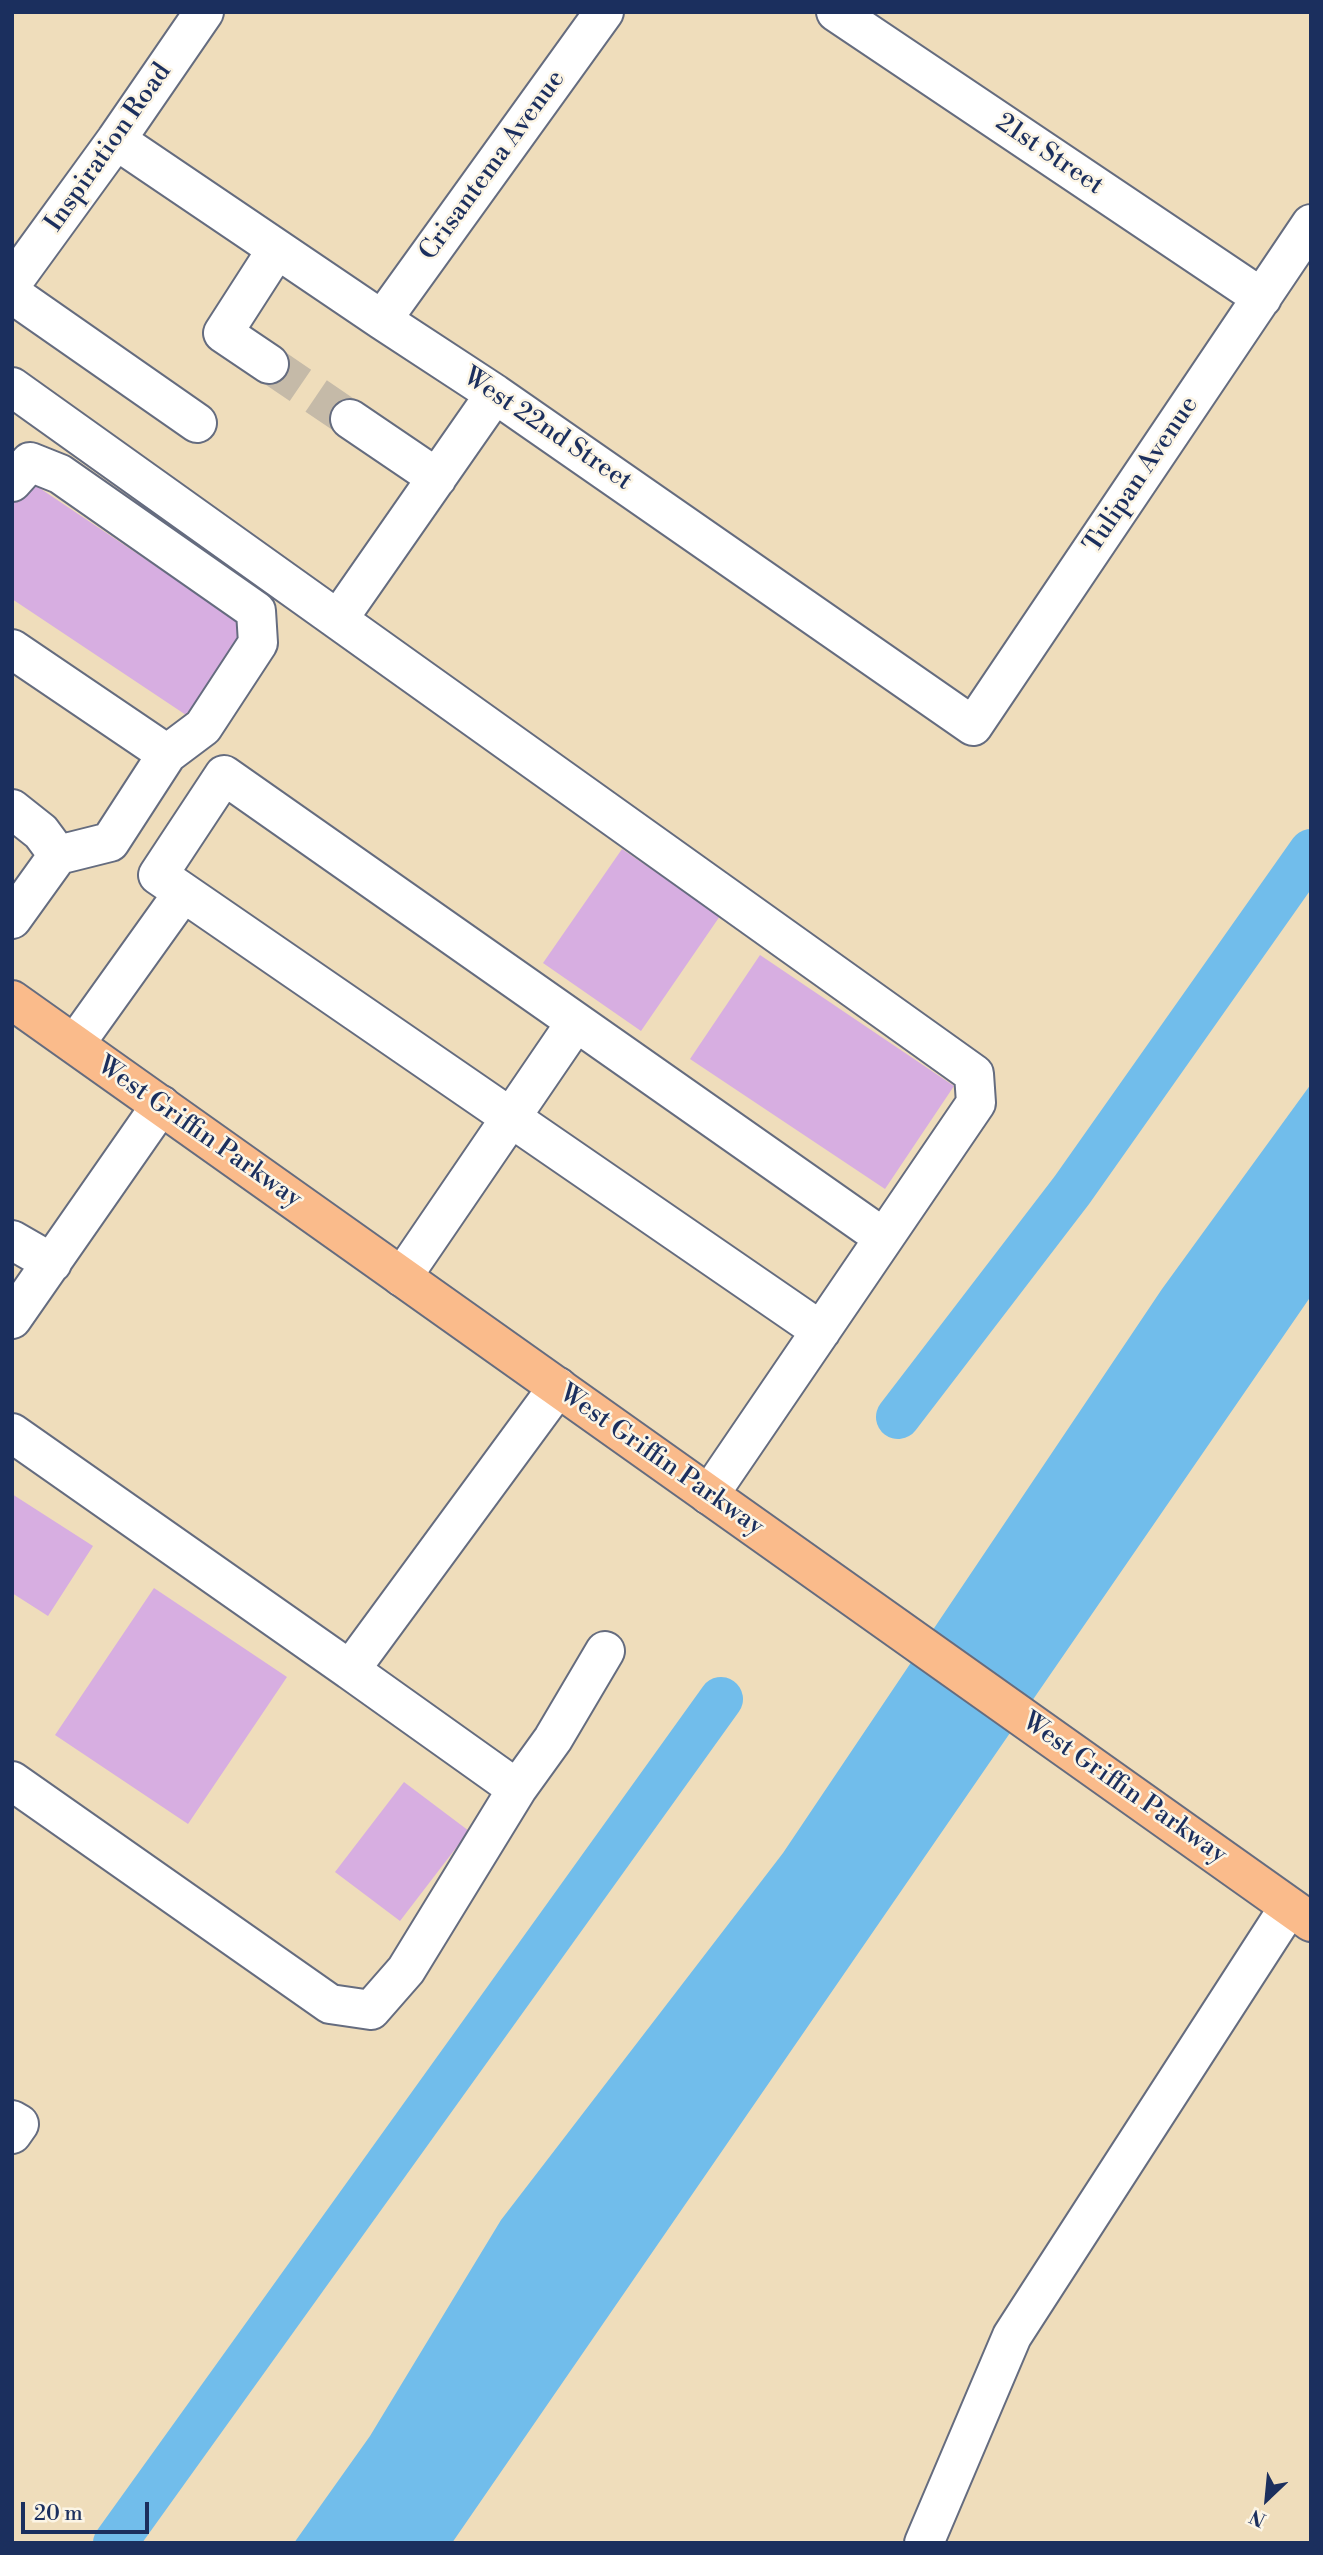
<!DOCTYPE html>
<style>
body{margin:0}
#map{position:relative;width:1323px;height:2555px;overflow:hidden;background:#efddbb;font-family:"Libre Bodoni",serif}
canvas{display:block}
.frame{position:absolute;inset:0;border:14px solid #1b2f5e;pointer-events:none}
.north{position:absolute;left:1232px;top:2464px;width:70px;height:70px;-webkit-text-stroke:5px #fcf5e5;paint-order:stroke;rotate:206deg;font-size:19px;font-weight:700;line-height:28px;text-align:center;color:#1b2f5e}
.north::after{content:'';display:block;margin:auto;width:24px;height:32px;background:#1b2f5e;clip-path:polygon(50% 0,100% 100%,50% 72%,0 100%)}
.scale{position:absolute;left:21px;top:2502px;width:128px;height:32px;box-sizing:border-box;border:4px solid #1b2f5e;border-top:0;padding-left:9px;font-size:21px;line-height:24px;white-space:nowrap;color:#1b2f5e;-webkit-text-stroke:5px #fcf5e5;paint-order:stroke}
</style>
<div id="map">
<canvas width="1323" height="2555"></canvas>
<div class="frame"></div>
<div class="north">N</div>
<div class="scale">20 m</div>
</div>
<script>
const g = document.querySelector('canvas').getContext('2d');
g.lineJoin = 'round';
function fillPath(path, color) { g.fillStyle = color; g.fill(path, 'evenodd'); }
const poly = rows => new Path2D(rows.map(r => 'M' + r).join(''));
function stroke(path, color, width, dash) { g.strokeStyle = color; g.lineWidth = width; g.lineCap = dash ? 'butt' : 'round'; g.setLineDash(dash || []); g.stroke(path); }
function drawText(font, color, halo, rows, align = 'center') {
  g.font = font + ' "Libre Bodoni",serif'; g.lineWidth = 5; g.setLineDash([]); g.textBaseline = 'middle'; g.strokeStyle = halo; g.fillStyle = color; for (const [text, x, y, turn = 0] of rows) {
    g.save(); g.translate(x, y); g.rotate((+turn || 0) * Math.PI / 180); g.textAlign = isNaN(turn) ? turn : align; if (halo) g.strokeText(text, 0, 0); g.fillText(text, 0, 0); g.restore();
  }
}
fillPath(poly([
 [1311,1084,1311,1296,452,2543,294,2543,370,2436,501,2220,783,1853,1162,1289]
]), '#71bdeb');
stroke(poly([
 [898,1417,1072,1190,1311,851],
 [115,2543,721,1699]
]), '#71bdeb', 44);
fillPath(poly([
 [26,479,248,628,189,717,12,599,12,499],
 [622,849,720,916,641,1031,543,963],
 [760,955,954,1086,885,1189,690,1059],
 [12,1494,93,1546,48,1616,12,1593],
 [154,1588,287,1677,188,1824,55,1735],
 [404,1782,469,1831,400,1921,335,1872]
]), '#d7aee1');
stroke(poly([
 [269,364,350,419]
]), '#c5baa8', 38, [38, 19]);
const minor = poly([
 [836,12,1262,298],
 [116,140,382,320,495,394,973,726,1311,224],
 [12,283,116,140,204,12],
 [12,294,197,423],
 [382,320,604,12],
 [269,364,223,333,277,249],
 [12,387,974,1074,976,1103,709,1495],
 [350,419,437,478],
 [12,482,30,462,60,474,256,611,258,643,203,727,167,754],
 [339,618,495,394],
 [12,649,167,754,110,842,58,855,12,919],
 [12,809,41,832,58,855],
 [75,1044,183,893],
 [12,1240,52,1263],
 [402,1277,576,1022],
 [12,1319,161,1105],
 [821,1331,158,875,224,775,884,1238],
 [12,1433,350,1670,558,1387],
 [350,1670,517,1789,553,1739,605,1651],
 [12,1781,330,2004,371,2010,406,1970,517,1789],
 [12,2120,19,2124,12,2134],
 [924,2543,1012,2336,1289,1907]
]);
const major = poly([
 [12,1000,1311,1922]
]);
stroke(minor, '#656c7f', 42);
stroke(major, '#656c7f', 42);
stroke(minor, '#fff', 38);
stroke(major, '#fabb8b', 38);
drawText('26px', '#1b2f5e', '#fcf5e5', [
 ["Inspiration Road",109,148,-55],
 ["21st Street",1049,155,34],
 ["Crisantema Avenue",493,166,-54],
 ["West 22nd Street",547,430,34],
 ["Tulipan Avenue",1142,475,-56],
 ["West Griffin Parkway",199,1133,35],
 ["West Griffin Parkway",661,1461,35],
 ["West Griffin Parkway",1124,1789,35]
]);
</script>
